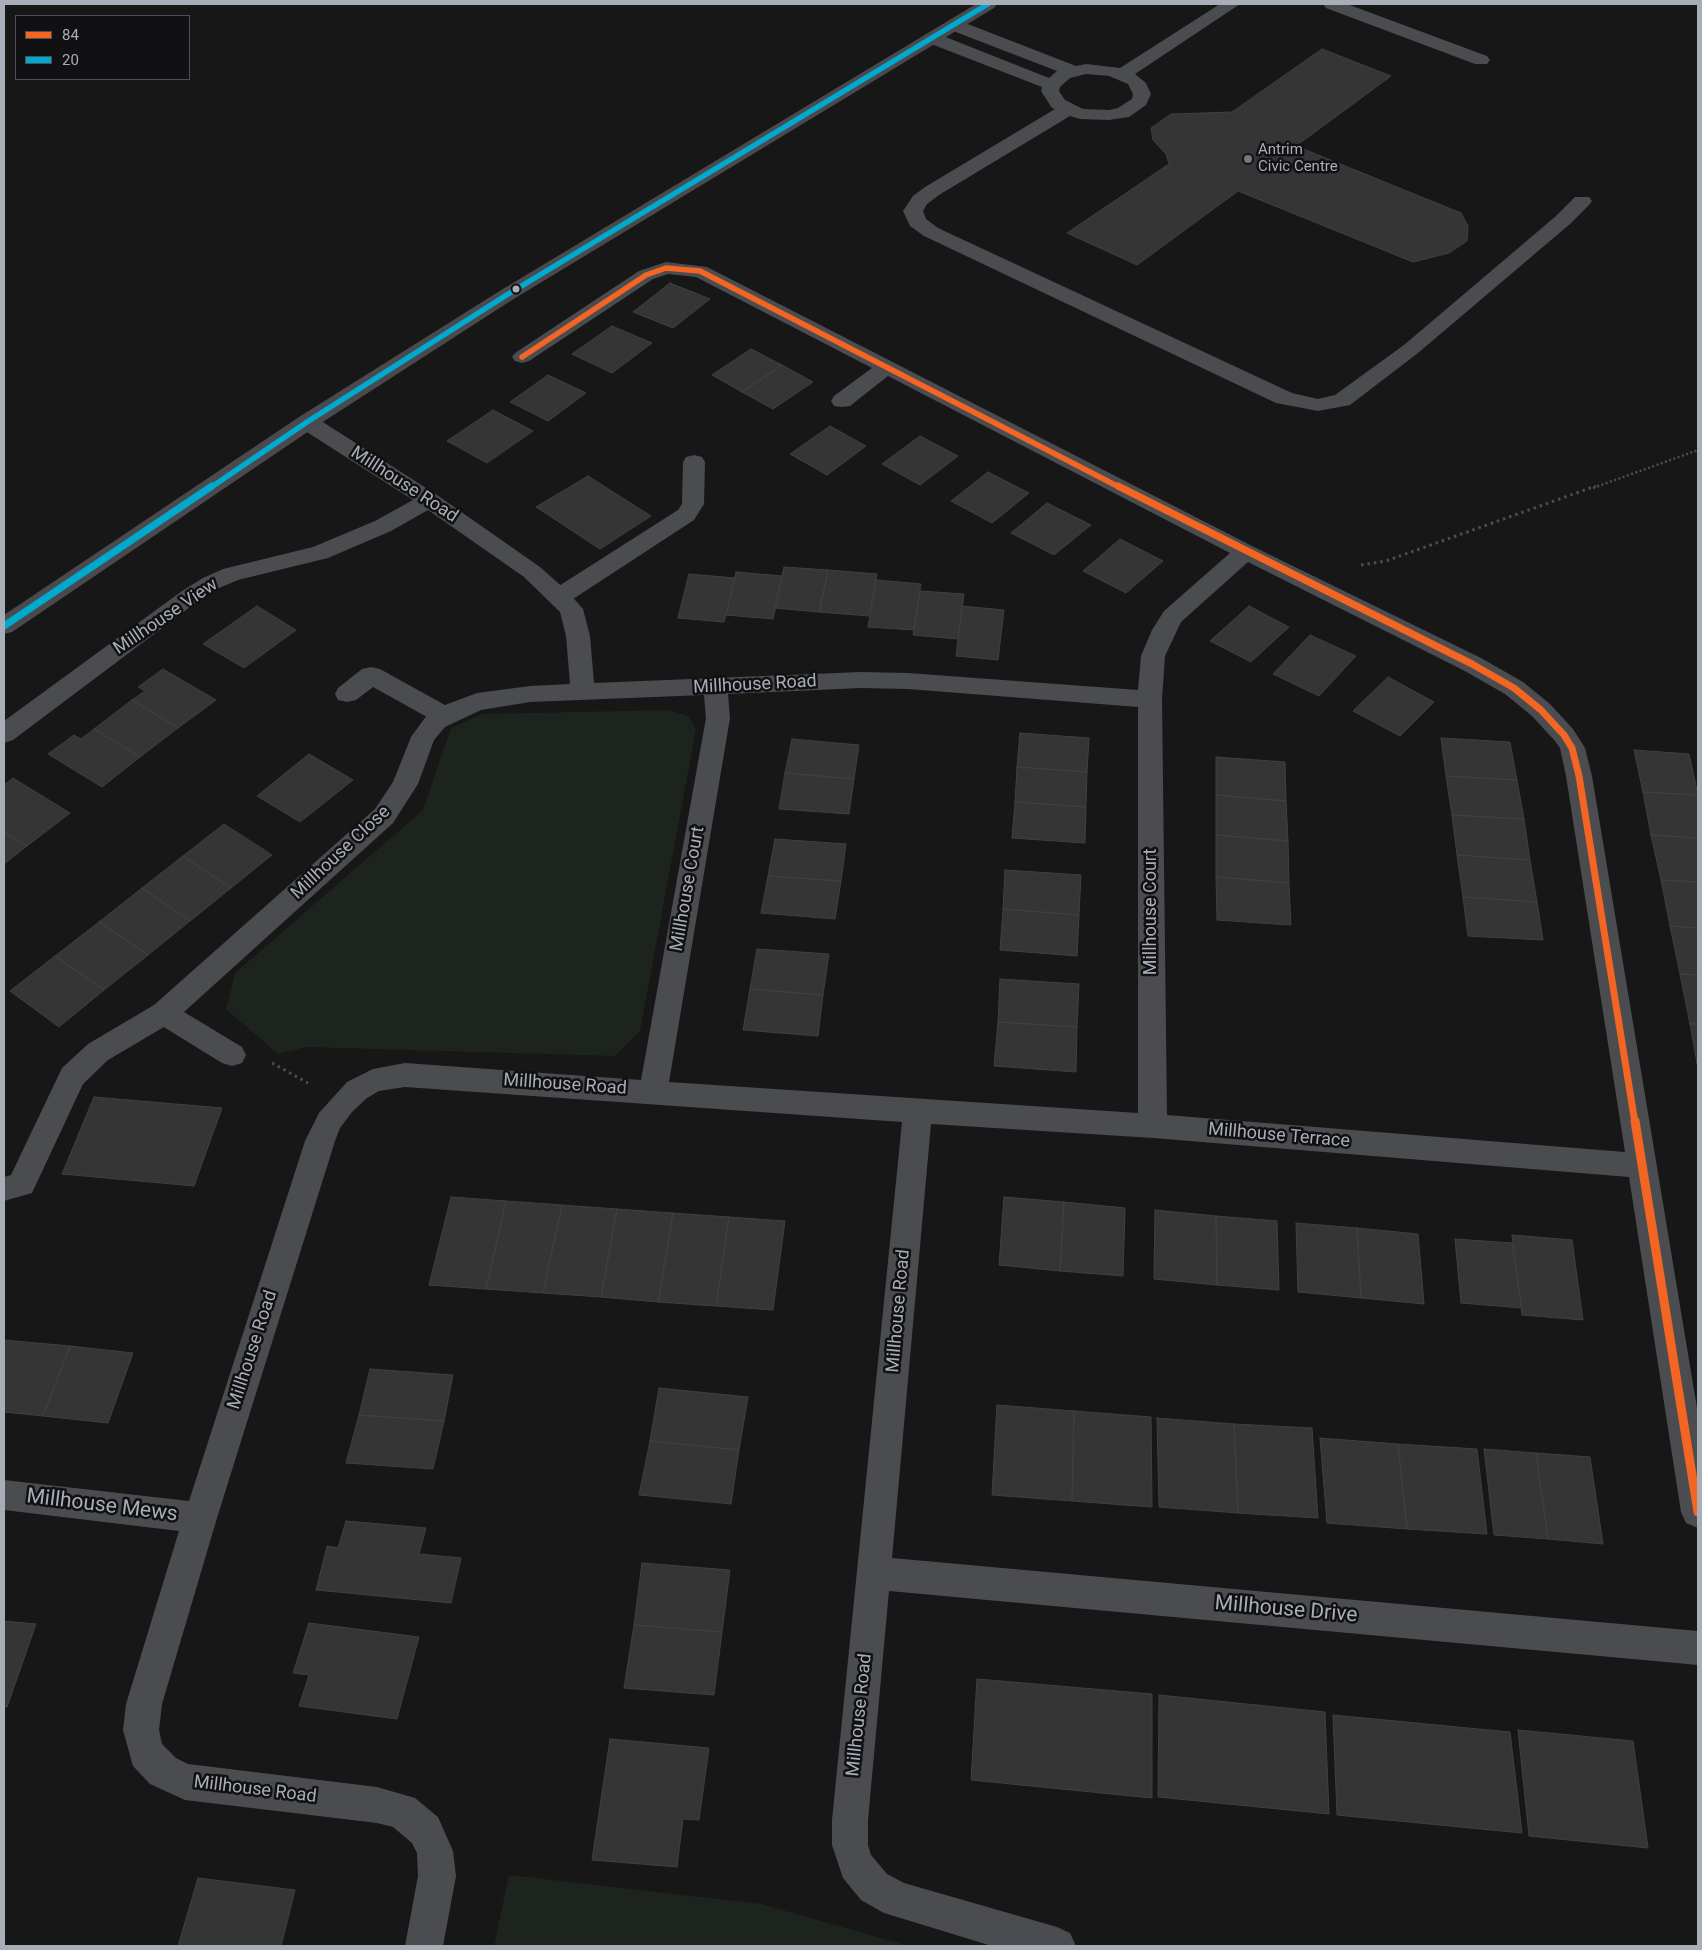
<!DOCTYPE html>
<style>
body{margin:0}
#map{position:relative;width:1702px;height:1950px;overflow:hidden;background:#171717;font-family:Roboto,sans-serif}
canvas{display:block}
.frame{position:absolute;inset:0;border:5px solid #a8adb8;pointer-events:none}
.legend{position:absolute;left:15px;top:15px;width:175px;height:65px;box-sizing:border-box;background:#111113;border:1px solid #4d4f55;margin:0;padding:6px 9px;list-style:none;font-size:15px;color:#a8adb8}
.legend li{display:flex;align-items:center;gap:10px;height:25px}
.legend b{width:25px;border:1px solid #4d4f55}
</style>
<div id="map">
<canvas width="1702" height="1950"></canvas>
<div class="frame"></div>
<ul class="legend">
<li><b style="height:6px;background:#f26522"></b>84</li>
<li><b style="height:6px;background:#00a9ce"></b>20</li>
</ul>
</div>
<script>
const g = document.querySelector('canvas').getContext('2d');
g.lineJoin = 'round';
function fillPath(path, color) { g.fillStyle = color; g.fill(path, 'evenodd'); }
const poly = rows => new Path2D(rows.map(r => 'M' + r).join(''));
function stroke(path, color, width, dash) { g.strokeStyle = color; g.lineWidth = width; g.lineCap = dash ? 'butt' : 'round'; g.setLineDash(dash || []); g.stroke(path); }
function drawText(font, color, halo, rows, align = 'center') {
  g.font = font + ' Roboto,sans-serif'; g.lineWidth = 5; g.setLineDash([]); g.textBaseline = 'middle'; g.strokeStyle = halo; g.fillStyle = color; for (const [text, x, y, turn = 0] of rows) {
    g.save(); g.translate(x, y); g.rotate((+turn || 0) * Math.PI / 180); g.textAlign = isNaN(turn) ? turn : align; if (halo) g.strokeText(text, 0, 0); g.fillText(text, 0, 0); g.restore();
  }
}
fillPath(poly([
 [669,710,688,716,696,729,640,1031,615,1056,306,1047,278,1054,226,1009,235,973,423,810,451,728,482,714],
 [509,1875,761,1904,909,1946,494,1946]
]), '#1d241e');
const building = poly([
 [1322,49,1391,76,1296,146,1461,213,1468,226,1467,241,1449,253,1413,262,1238,191,1137,265,1067,233,1169,164,1166,154,1153,140,1151,128,1171,114,1232,112,1322,49],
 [670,283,710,299,673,328,633,312,670,283],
 [612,326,652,343,612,373,572,354,612,326],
 [751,349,782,365,742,392,712,375,751,349],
 [782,365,813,382,773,409,742,392,782,365],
 [548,375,586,393,548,421,510,402,548,375],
 [493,410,533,431,487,463,447,441,493,410],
 [830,426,866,446,827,475,790,454,830,426],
 [920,436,958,456,920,485,882,464,920,436],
 [988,472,1029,493,992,523,951,501,988,472],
 [588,476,651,516,600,549,536,507,588,476],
 [1047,503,1091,525,1054,555,1011,533,1047,503],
 [1120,539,1163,561,1126,593,1083,571,1120,539],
 [784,567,828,570,819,612,775,608,784,567],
 [828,570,877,574,869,616,819,612,828,570],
 [736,572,782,576,773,619,726,615,736,572],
 [689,574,735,578,724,622,678,618,689,574],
 [876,580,921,584,914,630,868,627,876,580],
 [920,591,964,594,958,639,913,635,920,591],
 [257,606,296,630,244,668,203,644,257,606],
 [962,606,1004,610,998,660,956,656,962,606],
 [1249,606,1289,627,1251,662,1210,641,1249,606],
 [1310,635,1356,656,1319,696,1273,674,1310,635],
 [163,669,216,700,178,728,132,700,145,691,138,687,163,669],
 [1388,677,1434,702,1400,736,1353,711,1388,677],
 [132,700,178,728,140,757,94,729,132,700],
 [94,729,140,757,102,787,48,754,74,735,81,739,94,729],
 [1020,733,1089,738,1087,772,1017,767,1020,733],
 [1441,738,1510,742,1517,780,1446,776,1441,738],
 [792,739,859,745,854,779,785,773,792,739],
 [1634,750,1689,754,1698,795,1643,792,1634,750],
 [309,754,353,780,300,822,257,796,309,754],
 [1216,757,1285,762,1286,801,1216,795,1216,757],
 [1017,767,1087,772,1086,807,1015,802,1017,767],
 [785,773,854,779,849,814,779,809,785,773],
 [1446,776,1517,780,1524,819,1452,815,1446,776],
 [13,778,70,813,27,846,4,832,4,785,13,778],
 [1643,792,1698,795,1698,838,1651,835,1643,792],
 [1216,795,1286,801,1288,841,1216,835,1216,795],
 [1015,802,1086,807,1085,843,1012,838,1015,802],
 [1452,815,1524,819,1530,860,1457,855,1452,815],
 [224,824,272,855,231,888,183,856,224,824],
 [4,832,27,846,4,864,4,832],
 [1216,835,1288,841,1289,883,1216,877,1216,835],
 [1651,835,1698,838,1698,882,1661,880,1651,835],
 [775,839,846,844,841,881,768,876,775,839],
 [1457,855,1530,860,1537,902,1463,897,1457,855],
 [183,856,231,888,190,921,142,888,183,856],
 [1005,870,1081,875,1079,915,1003,909,1005,870],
 [768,876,841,881,835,919,761,913,768,876],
 [1216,877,1289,883,1291,925,1217,920,1216,877],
 [1661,880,1698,882,1698,928,1670,926,1661,880],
 [142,888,190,921,148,955,99,922,142,888],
 [1463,897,1537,902,1543,940,1468,936,1463,897],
 [1003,909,1079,915,1077,956,1000,950,1003,909],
 [99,922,148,955,104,990,55,956,99,922],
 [1670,926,1698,928,1698,975,1680,974,1670,926],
 [757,949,829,954,823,995,750,989,757,949],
 [55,956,104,990,59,1027,10,991,55,956],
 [1680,974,1698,975,1698,1024,1690,1024,1680,974],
 [1000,979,1079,984,1077,1027,998,1022,1000,979],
 [750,989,823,995,818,1036,743,1030,750,989],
 [998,1022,1077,1027,1076,1072,994,1066,998,1022],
 [1690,1024,1698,1024,1698,1069,1690,1024],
 [94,1097,222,1108,194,1186,62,1174,94,1097],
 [451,1197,506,1201,486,1289,429,1285,451,1197],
 [1004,1197,1064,1202,1060,1271,999,1265,1004,1197],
 [506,1201,562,1205,543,1293,486,1289,506,1201],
 [1064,1202,1125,1208,1123,1276,1060,1271,1064,1202],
 [562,1205,617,1209,601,1297,543,1293,562,1205],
 [617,1209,673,1213,658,1302,601,1297,617,1209],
 [1155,1210,1216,1216,1217,1285,1154,1279,1155,1210],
 [673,1213,729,1217,716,1306,658,1302,673,1213],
 [1216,1216,1277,1221,1279,1290,1217,1285,1216,1216],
 [729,1217,785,1221,773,1310,716,1306,729,1217],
 [1296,1223,1357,1228,1361,1298,1298,1292,1296,1223],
 [1357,1228,1418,1234,1424,1304,1361,1298,1357,1228],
 [1512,1235,1572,1240,1583,1320,1522,1315,1512,1235],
 [1455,1239,1512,1243,1522,1308,1461,1303,1455,1239],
 [4,1340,70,1346,43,1416,4,1412,4,1340],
 [70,1346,133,1353,108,1423,43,1416,70,1346],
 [370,1369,453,1375,444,1421,359,1415,370,1369],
 [659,1388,748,1397,739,1450,650,1441,659,1388],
 [997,1405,1074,1411,1072,1501,992,1495,997,1405],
 [1074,1411,1151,1417,1152,1507,1072,1501,1074,1411],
 [359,1415,444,1421,433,1469,346,1463,359,1415],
 [1157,1418,1234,1424,1238,1513,1159,1507,1157,1418],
 [1234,1424,1312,1428,1318,1518,1238,1513,1234,1424],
 [1320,1438,1398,1444,1407,1529,1327,1523,1320,1438],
 [650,1441,739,1450,731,1504,639,1495,650,1441],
 [1398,1444,1477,1449,1487,1534,1407,1529,1398,1444],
 [1484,1449,1536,1453,1548,1539,1494,1535,1484,1449],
 [1536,1453,1590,1457,1603,1544,1548,1539,1536,1453],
 [346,1521,426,1528,419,1554,461,1558,451,1603,316,1590,327,1546,338,1548,346,1521],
 [642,1563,730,1570,722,1632,634,1625,642,1563],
 [4,1621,36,1624,7,1707,4,1707,4,1621],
 [309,1623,419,1637,397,1719,299,1706,309,1675,293,1673,309,1623],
 [634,1625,722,1632,714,1695,624,1688,634,1625],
 [977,1679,1152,1694,1152,1798,971,1780,977,1679],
 [1159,1695,1325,1712,1329,1814,1158,1797,1159,1695],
 [1333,1715,1510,1732,1522,1833,1337,1815,1333,1715],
 [1518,1730,1633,1741,1648,1848,1529,1836,1518,1730],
 [610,1739,709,1748,699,1820,683,1819,677,1867,592,1860,610,1739],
 [198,1878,295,1890,281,1946,178,1946,198,1878]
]);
fillPath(building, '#353536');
stroke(building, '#3f4043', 1);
stroke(poly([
 [1593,488,1698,450]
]), '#4d4e52', 2.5, [2, 2.5]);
stroke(poly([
 [1361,565,1386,561,1596,486],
 [272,1063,308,1083]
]), '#4d4e52', 3, [2.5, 4]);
fillPath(poly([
 [1220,4,1240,4,1135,74,1146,83,1151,94,1146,105,1129,117,1109,120,1080,119,1070,116,939,195,927,204,923,211,926,219,938,228,1292,393,1318,399,1335,395,1404,345,1556,216,1575,197,1589,197,1592,201,1589,205,1570,224,1418,353,1350,405,1318,411,1276,403,924,236,910,226,903,211,913,196,925,187,1055,109,1052,108,1041,91,1042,87,926,42,923,38,926,34,938,34,1049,78,1057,71,948,29,945,25,948,21,960,21,1076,66,1086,64,1120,68,1220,4],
 [1086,74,1109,76,1128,84,1133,94,1132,99,1118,108,1109,110,1083,109,1065,100,1059,91,1060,87,1070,78,1086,74],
 [1323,4,1347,4,1487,56,1490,60,1487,64,1475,64,1326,8,1323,4],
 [694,455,702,457,705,462,704,504,694,520,567,603,559,605,551,603,547,597,551,591,678,510,682,504,683,462,686,457,694,455],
 [371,667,380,669,454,710,457,716,454,722,445,725,436,722,373,687,356,700,347,702,338,700,335,694,338,688,362,669,371,667],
 [164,1002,174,1005,178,1013,174,1021,108,1060,83,1084,32,1193,4,1201,4,1177,11,1175,62,1068,88,1044,154,1005,164,1002]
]), '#4b4c50');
fillPath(poly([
 [666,262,707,267,1254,547,1481,658,1523,682,1550,704,1573,729,1585,748,1592,776,1698,1414,1698,1528,1686,1523,1681,1512,1629,1177,1153,1138,931,1124,892,1558,1698,1631,1698,1665,889,1591,868,1820,868,1845,871,1855,887,1874,904,1883,1057,1927,1070,1933,1076,1946,992,1946,884,1913,861,1900,843,1878,832,1845,832,1820,902,1122,405,1087,379,1091,367,1098,352,1112,340,1128,335,1141,217,1518,162,1704,159,1730,162,1744,176,1758,188,1764,377,1787,415,1798,438,1817,453,1851,456,1876,443,1946,405,1946,418,1876,417,1853,412,1843,393,1827,377,1823,185,1800,150,1784,133,1766,123,1730,126,1704,179,1531,4,1510,4,1480,189,1501,305,1141,319,1113,347,1082,373,1069,405,1063,641,1080,706,718,704,695,530,702,481,710,445,727,434,740,418,784,393,823,184,1012,242,1047,246,1055,242,1063,232,1066,222,1063,154,1021,150,1013,154,1005,375,809,393,782,411,737,427,715,445,705,477,693,530,686,570,684,566,636,560,612,524,577,428,510,391,531,328,558,238,580,219,588,198,601,13,740,4,743,4,721,182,591,203,578,223,569,313,547,375,521,413,500,299,427,296,422,299,417,307,415,315,417,437,495,540,567,567,591,583,609,590,636,594,683,861,672,908,673,1138,690,1141,656,1152,630,1164,611,1230,553,888,376,850,406,842,407,834,406,831,401,834,396,872,368,696,277,668,274,653,279,529,361,522,363,515,361,512,357,515,353,639,271,666,262],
 [1248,562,1463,670,1505,694,1532,716,1555,741,1560,748,1566,776,1625,1152,1167,1115,1162,699,1165,656,1181,622,1248,562],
 [861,688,908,689,1138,707,1138,1113,669,1082,730,718,728,694,861,688]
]), '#4b4c50');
fillPath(poly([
 [976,4,997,4,994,8,512,300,315,427,12,632,4,634,4,615,299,417,498,292,976,4]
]), '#4a4a4e');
stroke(poly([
 [522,357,646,275,666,268,700,271,1121,488]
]), '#f26522', 5.5);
stroke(poly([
 [1118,486,1472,664,1514,688,1541,710,1564,735,1572,748,1579,776,1635,1123]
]), '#f26522', 7);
stroke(poly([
 [1635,1121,1698,1512]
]), '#f26522', 9);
stroke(poly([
 [210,488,307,422,505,296,988,4]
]), '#00a9ce', 5.5);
stroke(poly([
 [4,626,212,486]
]), '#00a9ce', 7);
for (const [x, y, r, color] of [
 [1248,159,5,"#757880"],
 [516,289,4.5,"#a8adb8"]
]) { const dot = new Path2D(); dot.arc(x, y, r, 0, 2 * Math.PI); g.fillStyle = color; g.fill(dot); stroke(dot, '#111113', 2); }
drawText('15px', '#a8adb8', '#111113', [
 ["Antrim",1258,150],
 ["Civic Centre",1258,167]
], 'left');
drawText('18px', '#a8adb8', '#111113', [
 ["Millhouse Road",404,485,33],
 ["Millhouse View",166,617,-34],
 ["Millhouse Road",755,685,-3],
 ["Millhouse Close",341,853,-43],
 ["Millhouse Court",688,889,-80],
 ["Millhouse Court",1151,912,-90],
 ["Millhouse Road",565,1085,4],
 ["Millhouse Terrace",1279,1136,5],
 ["Millhouse Road",899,1311,-85],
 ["Millhouse Road",253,1350,-72],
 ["Millhouse Road",860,1715,-84],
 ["Millhouse Road",255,1790,7]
]);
drawText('21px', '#a8adb8', '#111113', [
 ["Millhouse Mews",102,1506,7],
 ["Millhouse Drive",1286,1610,5]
]);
</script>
